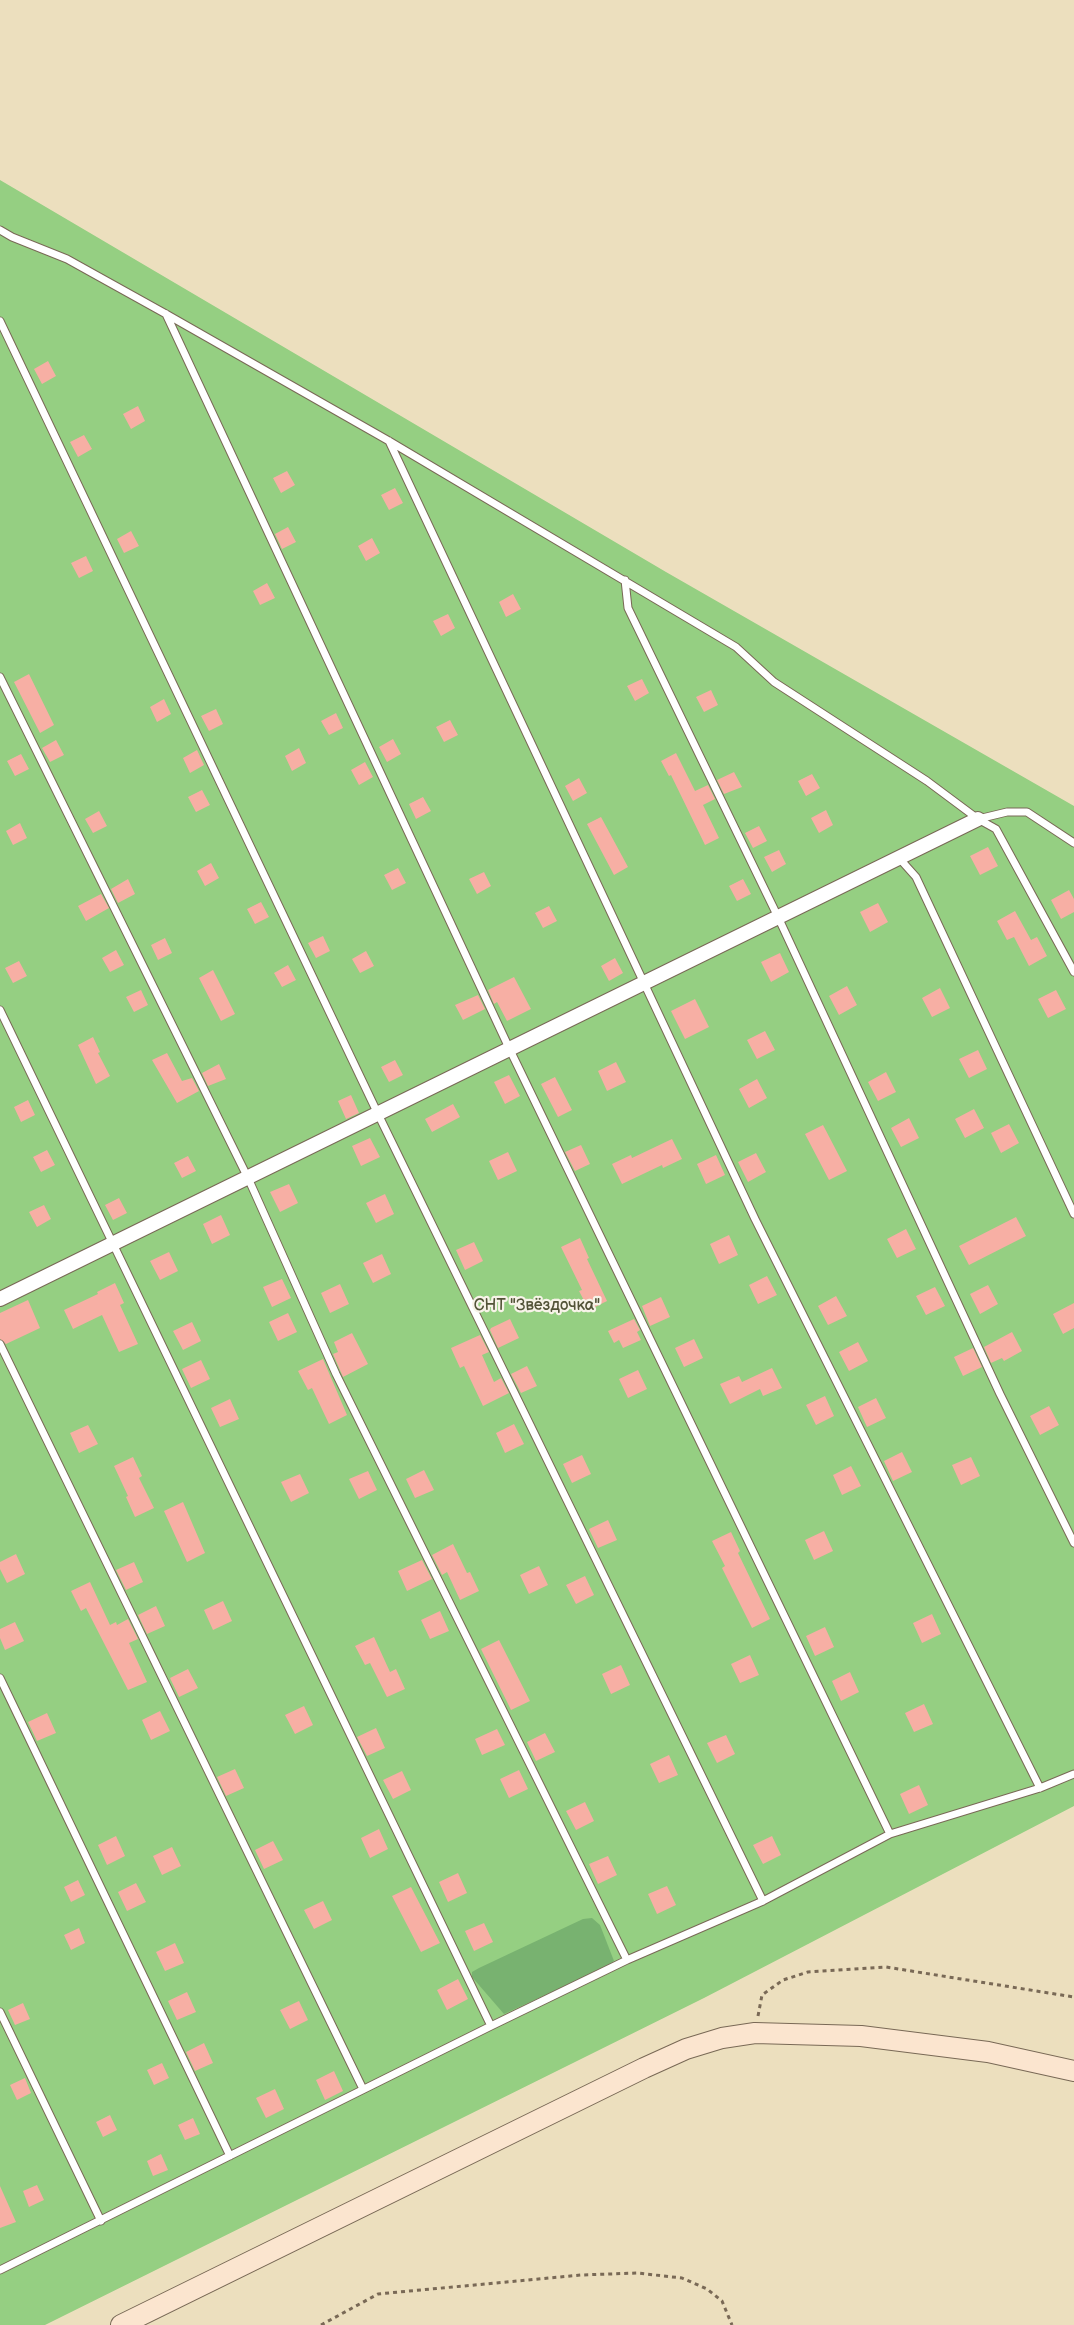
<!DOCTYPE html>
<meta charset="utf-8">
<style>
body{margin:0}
canvas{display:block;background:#ecdfbe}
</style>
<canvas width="1074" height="2325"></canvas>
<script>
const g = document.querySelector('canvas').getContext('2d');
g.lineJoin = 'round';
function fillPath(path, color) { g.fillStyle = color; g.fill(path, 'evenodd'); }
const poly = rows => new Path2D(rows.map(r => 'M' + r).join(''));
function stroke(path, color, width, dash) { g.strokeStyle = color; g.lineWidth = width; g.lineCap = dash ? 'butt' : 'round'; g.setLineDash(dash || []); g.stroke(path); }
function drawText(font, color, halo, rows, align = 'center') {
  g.font = font + ' "Balsamiq Sans",sans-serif'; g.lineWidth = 4.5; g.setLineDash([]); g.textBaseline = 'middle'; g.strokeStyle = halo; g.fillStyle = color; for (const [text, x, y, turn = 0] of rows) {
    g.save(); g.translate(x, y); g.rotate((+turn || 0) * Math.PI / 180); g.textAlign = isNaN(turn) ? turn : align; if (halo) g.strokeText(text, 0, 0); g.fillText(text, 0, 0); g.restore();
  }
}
fillPath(poly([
 [0,180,666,572,1074,806,1074,1806,704,1998,45,2325,0,2325]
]), '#95cf82');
fillPath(poly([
 [592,1918,600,1925,614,1961,606,1967,504,2014,472,1977,472,1972,479,1968,583,1919]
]), '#78b270');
fillPath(poly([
 [48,361,56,376,42,384,34,369],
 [138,406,145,421,131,429,123,414],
 [84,435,92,449,78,457,70,442],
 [287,471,295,485,281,493,273,478],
 [395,488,403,503,389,510,381,495],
 [288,527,296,542,282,549,275,534],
 [131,531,139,546,124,553,117,539],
 [372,538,380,553,366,561,358,546],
 [86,556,93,571,79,578,71,563],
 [267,583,275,598,260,605,253,591],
 [513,594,521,609,506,617,499,602],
 [448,614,455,628,441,636,433,621],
 [29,674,54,725,40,733,14,682],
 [642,679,649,693,635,701,627,686],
 [711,690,718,705,704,712,696,697],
 [164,699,171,714,157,722,150,707],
 [216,709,223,724,209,731,201,716],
 [336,713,343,728,329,735,321,721],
 [450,720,458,735,444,742,436,727],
 [393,739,401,754,387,762,379,747],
 [56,740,64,755,50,762,42,748],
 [299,748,306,763,292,771,285,756],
 [197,750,204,765,190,773,183,758],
 [676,753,695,791,708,785,715,799,703,805,719,838,705,845,671,775,669,776,661,761],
 [21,754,29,769,15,776,7,761],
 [365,762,373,777,359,785,351,770],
 [734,772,742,787,724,794,717,780],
 [812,774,820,788,806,796,798,781],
 [579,778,587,793,573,801,565,786],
 [202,790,210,805,196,812,188,797],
 [423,797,431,811,416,819,409,804],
 [826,810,833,825,819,833,811,818],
 [99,811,107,826,93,833,85,819],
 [601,817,628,867,614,875,587,824],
 [20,823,27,838,13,845,6,831],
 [759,826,767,841,753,848,745,833],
 [988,847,998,866,980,875,970,856],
 [779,850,786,864,772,872,764,857],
 [211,863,219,878,205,886,197,871],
 [398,868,406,883,392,890,384,875],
 [484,872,491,886,477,894,469,879],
 [128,879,135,894,118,903,111,889],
 [743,879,751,894,737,901,729,886],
 [1069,890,1074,899,1074,912,1061,919,1051,900],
 [101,894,109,908,86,921,78,906],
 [261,902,269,917,255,924,247,909],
 [878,903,888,922,870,932,860,912],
 [549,906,557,921,543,928,535,913],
 [1015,911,1031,940,1037,937,1047,956,1029,966,1014,937,1007,940,997,921],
 [323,936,330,951,316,958,308,943],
 [165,938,172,953,158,960,151,945],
 [116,950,124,965,110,972,102,958],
 [366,951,374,966,360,973,352,959],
 [780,953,789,972,771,982,761,962],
 [615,958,623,973,609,981,601,966],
 [19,961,27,976,13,983,5,968],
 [288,965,296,980,282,987,274,973],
 [213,970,235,1014,221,1021,199,978],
 [514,977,531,1009,507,1021,497,1002,494,1004,488,990],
 [847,986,857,1005,839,1015,829,996],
 [940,988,950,1008,932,1017,922,998],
 [141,990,148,1005,134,1012,126,997],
 [1056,990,1066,1009,1048,1018,1038,999],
 [478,995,485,1009,463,1020,455,1005],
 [695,999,709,1027,685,1039,671,1011],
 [765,1031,775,1050,757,1059,747,1040],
 [93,1037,100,1052,98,1053,110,1076,96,1084,78,1045],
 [978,1050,987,1069,969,1078,959,1059],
 [167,1053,182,1081,192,1078,199,1091,177,1103,152,1060],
 [395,1060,403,1075,389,1082,381,1067],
 [616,1062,626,1082,607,1091,598,1071],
 [219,1064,226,1079,208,1086,202,1073],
 [886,1072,896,1092,878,1101,868,1082],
 [509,1075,520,1096,505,1104,494,1082],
 [555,1077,572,1110,558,1117,541,1084],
 [757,1079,767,1098,749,1108,739,1089],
 [351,1095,359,1113,346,1119,338,1101],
 [28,1100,35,1115,21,1122,14,1107],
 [453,1104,460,1117,432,1132,425,1119],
 [974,1109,984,1128,965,1138,955,1119],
 [909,1118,919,1138,901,1147,891,1128],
 [1009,1124,1019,1143,1001,1153,991,1133],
 [823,1125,847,1171,829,1180,805,1134],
 [370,1138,380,1157,361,1166,352,1146],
 [672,1139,682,1159,663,1168,662,1165,622,1184,612,1164,631,1155,632,1158],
 [581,1145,590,1164,575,1171,565,1152],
 [47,1150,55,1165,41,1172,33,1157],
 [508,1152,517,1171,498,1180,489,1161],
 [756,1153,766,1172,748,1182,738,1162],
 [716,1155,725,1175,706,1184,697,1164],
 [188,1156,196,1171,182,1178,174,1163],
 [289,1184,298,1203,280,1212,270,1192],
 [385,1194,394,1214,376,1223,366,1203],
 [119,1198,127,1213,113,1220,105,1205],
 [44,1205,51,1219,37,1227,29,1212],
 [221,1215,230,1235,212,1244,203,1224],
 [1016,1217,1026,1236,969,1265,959,1246],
 [906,1229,916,1249,897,1258,887,1239],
 [729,1235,738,1255,719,1264,710,1244],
 [580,1238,589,1258,587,1259,607,1301,589,1310,579,1291,582,1290,561,1247],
 [474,1242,483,1261,465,1270,456,1250],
 [169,1252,178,1271,160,1280,150,1261],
 [382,1254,391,1274,373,1283,363,1263],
 [767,1276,777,1295,758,1304,749,1285],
 [282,1279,291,1298,272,1307,263,1287],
 [115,1283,124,1303,120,1305,138,1344,119,1352,102,1315,73,1329,64,1310,98,1294,97,1292],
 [340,1284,349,1304,330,1313,321,1293],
 [988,1285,998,1304,980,1314,970,1294],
 [935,1287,945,1306,926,1315,916,1296],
 [836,1296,847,1316,828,1325,818,1306],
 [661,1297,670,1317,650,1326,642,1306],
 [28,1300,40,1328,6,1344,0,1339,0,1313],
 [1074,1303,1074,1328,1063,1334,1053,1314],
 [288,1313,297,1332,278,1341,269,1322],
 [510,1319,519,1338,498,1348,490,1330,491,1328],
 [634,1319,640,1330,637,1332,641,1340,623,1348,619,1340,614,1343,608,1331],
 [192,1322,201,1341,183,1350,173,1331],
 [1012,1332,1022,1351,1004,1361,1002,1358,991,1363,984,1347],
 [352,1333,368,1364,343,1377,333,1354,338,1352,334,1342],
 [480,1335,489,1352,482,1355,494,1382,501,1378,509,1393,483,1406,464,1366,460,1368,451,1348],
 [694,1339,703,1358,684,1367,675,1348],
 [858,1342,868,1361,849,1371,839,1352],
 [973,1348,982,1367,963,1376,954,1357],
 [323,1359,347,1415,329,1424,312,1388,308,1390,298,1371],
 [201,1360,210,1379,191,1388,182,1369],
 [527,1366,537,1386,521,1393,511,1374],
 [772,1368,782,1388,763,1396,760,1389,730,1404,720,1384,739,1376,742,1382],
 [638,1370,647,1389,628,1398,619,1379],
 [825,1396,834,1416,816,1425,806,1405],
 [876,1398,886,1418,867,1427,858,1407],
 [230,1399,239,1419,220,1427,211,1408],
 [1049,1406,1059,1425,1040,1435,1030,1416],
 [514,1424,524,1444,505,1453,496,1433],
 [88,1425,98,1444,79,1453,70,1433],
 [902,1452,912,1472,893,1481,884,1461],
 [582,1455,591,1474,572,1483,563,1464],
 [133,1457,142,1476,139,1478,154,1508,135,1517,126,1497,128,1496,114,1466],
 [971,1457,980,1476,961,1485,952,1465],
 [851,1466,861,1486,842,1495,833,1475],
 [424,1470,434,1490,415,1498,406,1479],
 [368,1471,377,1490,359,1499,349,1479],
 [300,1474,309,1493,291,1502,281,1482],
 [183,1502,205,1553,187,1562,164,1511],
 [608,1520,617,1540,598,1548,589,1529],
 [824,1531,833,1551,814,1560,805,1540],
 [731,1532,740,1551,738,1553,770,1619,752,1628,722,1568,725,1566,712,1541],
 [453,1544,467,1573,470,1572,479,1591,460,1600,447,1572,442,1575,432,1555],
 [16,1554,25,1574,7,1583,0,1569,0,1562],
 [422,1560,432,1579,407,1591,398,1571],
 [134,1562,143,1582,126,1590,116,1570],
 [539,1566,548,1585,529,1594,520,1575],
 [585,1576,594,1595,576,1604,566,1585],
 [90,1582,110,1625,116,1622,117,1625,128,1619,138,1639,129,1643,147,1682,128,1690,86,1608,81,1611,71,1591],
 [223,1601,232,1621,213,1630,204,1610],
 [156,1606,165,1626,147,1634,138,1615],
 [440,1611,449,1631,430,1639,421,1620],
 [932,1614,941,1634,922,1643,913,1623],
 [15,1622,24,1641,5,1650,0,1638,0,1629],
 [825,1627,834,1647,815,1656,806,1636],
 [374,1637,390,1672,396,1669,405,1689,387,1697,370,1663,365,1665,355,1646],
 [499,1640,530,1701,511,1710,481,1649],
 [750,1655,759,1675,740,1683,731,1664],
 [621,1665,630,1685,611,1694,602,1674],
 [188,1669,198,1688,179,1697,170,1678],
 [850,1672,859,1692,841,1701,832,1681],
 [924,1704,933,1724,914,1732,905,1713],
 [304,1706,313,1725,295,1734,285,1715],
 [160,1711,170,1731,151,1740,142,1720],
 [47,1713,56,1733,37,1741,28,1722],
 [376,1728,385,1748,367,1756,357,1737],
 [497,1729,505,1745,482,1755,475,1739],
 [545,1733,555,1752,536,1761,527,1742],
 [726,1735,735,1754,717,1763,707,1743],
 [669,1755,678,1775,659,1783,650,1764],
 [235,1769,244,1788,226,1796,217,1777],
 [519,1770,528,1789,509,1798,500,1779],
 [402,1771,411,1790,393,1799,383,1780],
 [919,1785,928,1805,909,1814,900,1794],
 [585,1802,594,1821,576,1830,566,1811],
 [379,1829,388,1849,370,1858,361,1838],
 [116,1836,125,1856,107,1865,98,1845],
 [772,1836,781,1855,763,1864,753,1845],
 [273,1841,283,1860,264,1869,255,1850],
 [172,1847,181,1866,162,1875,153,1856],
 [608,1856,617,1875,598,1884,589,1864],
 [458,1873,467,1893,448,1902,439,1882],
 [78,1880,85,1895,71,1902,64,1887],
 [136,1883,146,1902,127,1911,118,1892],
 [667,1886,676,1905,657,1914,648,1894],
 [411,1887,440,1943,421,1952,392,1896],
 [323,1901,332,1920,314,1929,304,1910],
 [484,1923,493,1942,474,1951,465,1931],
 [79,1928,85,1943,71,1950,64,1935],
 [175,1943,184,1963,165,1971,156,1952],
 [458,1979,468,1999,447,2010,437,1990],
 [187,1992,196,2012,177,2020,168,2001],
 [299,2001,308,2020,290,2029,280,2010],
 [23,2003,30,2019,15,2025,8,2010],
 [204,2043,213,2063,195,2071,186,2052],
 [162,2063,169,2078,154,2085,147,2070],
 [334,2071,343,2091,325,2100,316,2080],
 [25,2078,31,2093,17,2100,10,2085],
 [275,2089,284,2109,266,2118,256,2098],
 [110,2115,117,2130,103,2137,96,2122],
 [193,2118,200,2134,185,2140,178,2125],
 [161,2154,168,2170,153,2176,147,2161],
 [37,2185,44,2200,29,2207,23,2191],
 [0,2186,16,2222,0,2228]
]), '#f7afa4');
const lane = poly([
 [0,230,12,237,67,259,166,314,389,441,736,647,774,682,927,781,978,819,1007,812,1027,812,1074,843],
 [166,314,510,1050,890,1834],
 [0,321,378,1114,763,1901],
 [389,441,755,1219,1040,1788],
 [625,580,628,608,778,917,1000,1394,1074,1543],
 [0,677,248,1178,336,1374,627,1960],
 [978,819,996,829,1074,972],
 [899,858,916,877,1074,1214],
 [0,1010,491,2026],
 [0,1344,363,2089],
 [0,1678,230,2156],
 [0,2012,101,2221],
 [0,2270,491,2026,627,1960,763,1901,890,1834,1040,1788,1074,1774]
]);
const street = poly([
 [0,1299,978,819]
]);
const secondary = poly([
 [121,2325,644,2068,686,2049,722,2038,755,2033,861,2036,988,2052,1074,2071]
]);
stroke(lane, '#796956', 9);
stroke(street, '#796956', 16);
stroke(secondary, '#796956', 22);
stroke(poly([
 [758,2016,762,1995,783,1980,808,1972,886,1967,1074,1997],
 [321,2325,378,2294,581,2275,637,2273,682,2278,707,2289,722,2301,732,2325]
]), '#796956', 3, [4, 4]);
stroke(lane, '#fff', 7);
stroke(street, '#fff', 14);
stroke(secondary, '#fbe5cf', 20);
drawText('16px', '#525337', '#f7f3e8', [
 ["СНТ \"Звёздочка\"",537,1306]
]);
</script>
